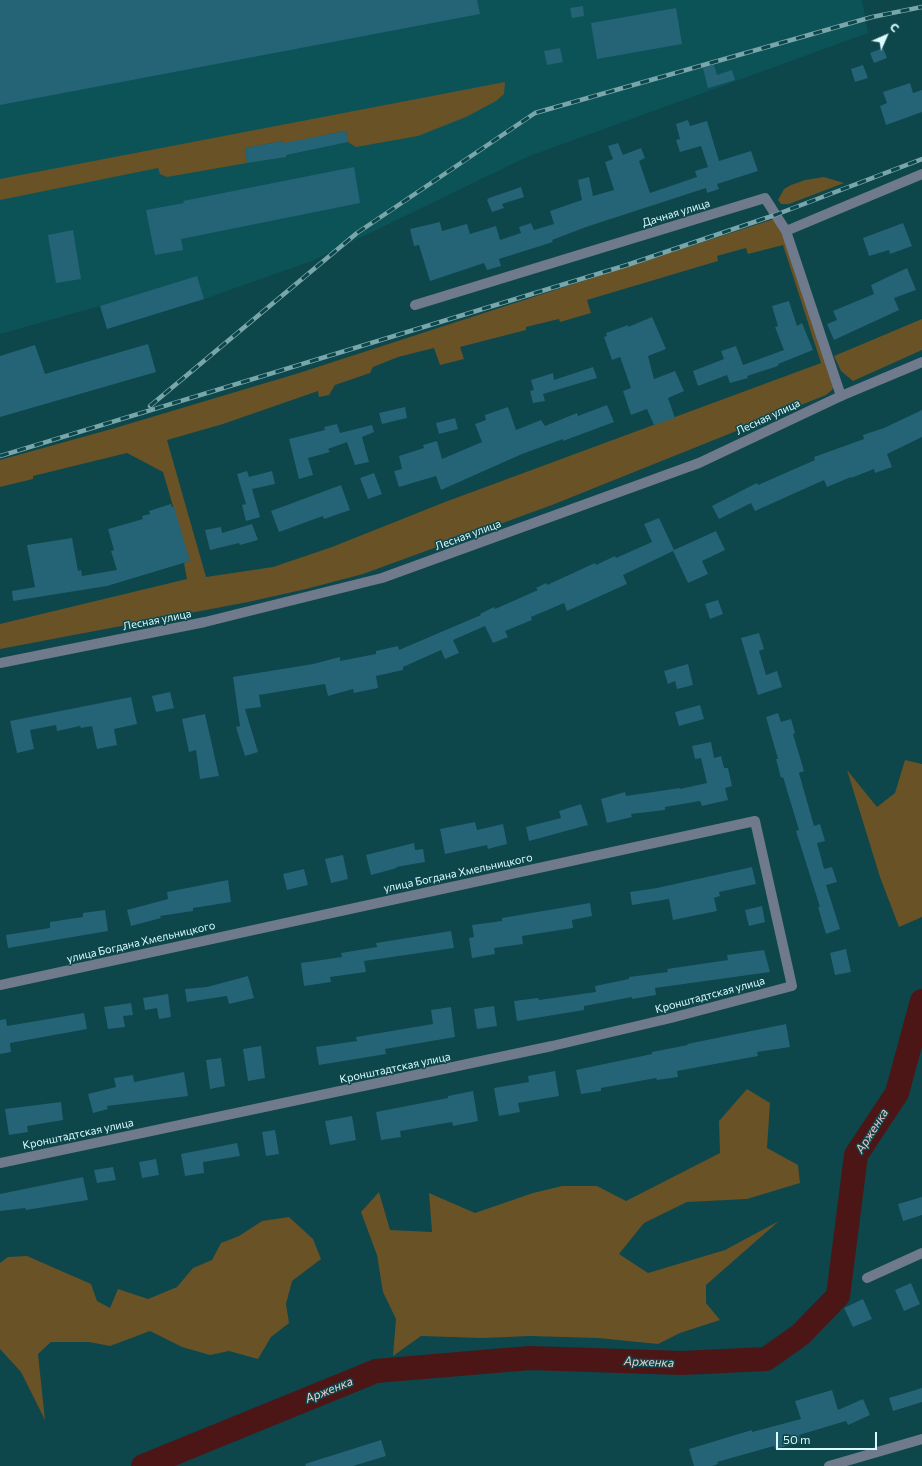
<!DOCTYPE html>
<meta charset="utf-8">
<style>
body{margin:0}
#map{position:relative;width:922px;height:1466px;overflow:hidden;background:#0d464b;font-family:Commissioner,sans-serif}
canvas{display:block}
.north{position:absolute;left:866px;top:16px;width:40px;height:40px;-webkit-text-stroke:3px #0d464b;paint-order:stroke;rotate:45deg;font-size:11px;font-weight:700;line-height:16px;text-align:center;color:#d9fbfe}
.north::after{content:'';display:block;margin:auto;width:14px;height:18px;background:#d9fbfe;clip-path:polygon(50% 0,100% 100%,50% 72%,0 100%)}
.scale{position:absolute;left:776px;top:1432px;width:101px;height:18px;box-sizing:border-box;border:2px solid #d9fbfe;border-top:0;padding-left:5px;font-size:12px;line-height:14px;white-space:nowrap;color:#d9fbfe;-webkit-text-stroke:3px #0d464b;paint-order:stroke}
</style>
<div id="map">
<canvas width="922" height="1466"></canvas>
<div class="north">С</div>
<div class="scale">50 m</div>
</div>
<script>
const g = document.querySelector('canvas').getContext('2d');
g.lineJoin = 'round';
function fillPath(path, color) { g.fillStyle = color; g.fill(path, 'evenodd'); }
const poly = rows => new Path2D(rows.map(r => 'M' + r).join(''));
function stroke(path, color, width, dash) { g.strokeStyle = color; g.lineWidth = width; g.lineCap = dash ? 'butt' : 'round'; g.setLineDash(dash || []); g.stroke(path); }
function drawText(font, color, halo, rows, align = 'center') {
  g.font = font + ' Commissioner,sans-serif'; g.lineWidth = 3; g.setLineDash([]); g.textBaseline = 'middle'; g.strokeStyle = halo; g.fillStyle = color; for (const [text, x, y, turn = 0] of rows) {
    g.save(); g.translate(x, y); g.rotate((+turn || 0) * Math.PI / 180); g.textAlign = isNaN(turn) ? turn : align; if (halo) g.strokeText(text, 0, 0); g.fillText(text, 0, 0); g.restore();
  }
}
fillPath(poly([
 [0,0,862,0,868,33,527,157,312,261,204,299,107,329,100,306,0,334]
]), '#0c5358');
fillPath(poly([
 [505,82,504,94,496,101,466,117,418,136,356,147,348,142,346,131,297,141,286,155,283,141,245,148,247,163,167,177,160,174,158,168,0,200,0,179],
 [824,177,844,183,789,204,781,204,778,200,784,189,791,185,805,180],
 [774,219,783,236,834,386,832,390,826,395,552,505,363,574,306,589,248,602,0,649,0,624,187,579,184,563,189,561,163,472,127,453,33,476,33,479,0,487,0,460,115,428,299,373],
 [783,245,821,363,445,502,332,547,273,567,206,577,167,440,223,424,318,391,319,397,329,395,335,385,370,373,373,367,398,357,434,348,440,365,464,359,460,347,526,330,526,327,559,319,560,322,591,313,587,300,718,261,717,256,746,248,748,254],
 [922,319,922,350,853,381,841,371,834,356],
 [905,760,922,764,922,917,899,927,880,877,847,770,877,807,895,793],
 [747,1089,770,1103,767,1148,798,1165,800,1183,747,1199,687,1202,644,1223,619,1254,648,1273,725,1250,779,1221,706,1285,706,1303,720,1320,680,1333,658,1344,598,1338,530,1336,483,1338,421,1336,393,1356,396,1319,383,1292,377,1255,361,1212,379,1192,390,1230,432,1232,429,1193,475,1213,533,1193,562,1186,597,1186,626,1201,720,1153,719,1121],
 [289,1217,313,1239,321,1259,292,1281,286,1304,289,1323,271,1337,258,1359,229,1351,210,1355,182,1347,150,1331,110,1346,89,1342,51,1342,38,1354,45,1420,21,1372,0,1349,0,1263,8,1257,27,1256,91,1284,97,1301,110,1308,118,1289,148,1299,177,1287,193,1268,212,1260,221,1243,239,1236,262,1221]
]), '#695226');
stroke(poly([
 [143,1466,376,1371,530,1358,682,1363,766,1359,800,1335,838,1296,856,1155,897,1093,922,1001]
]), '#4c1617', 24);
fillPath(poly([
 [0,0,477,0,480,14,0,105],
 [583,6,584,16,572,18,570,8],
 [676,8,682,44,597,59,591,23],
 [560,48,563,62,547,65,544,51],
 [883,48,887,58,874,63,870,53],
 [714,65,717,75,732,70,735,80,708,88,703,68],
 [863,65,868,78,855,82,851,69],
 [910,83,913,93,922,90,922,112,886,125,880,106,887,103,883,92],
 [688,120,690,126,707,121,719,161,751,151,758,171,717,184,719,189,707,193,706,188,586,227,552,240,553,242,499,259,501,266,487,270,484,263,430,281,419,245,414,246,410,229,440,222,442,231,467,224,470,234,496,226,500,240,521,233,519,227,531,223,534,230,554,224,550,211,582,200,578,180,589,177,593,196,614,190,605,162,613,159,608,146,618,143,623,155,641,148,645,158,639,161,650,193,697,177,695,171,708,167,701,146,680,152,676,140,680,139,676,124],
 [346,131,348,142,286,155,286,157,247,163,245,148,283,141,284,143],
 [354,167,360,203,181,239,183,250,155,255,146,210,184,203,183,201],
 [521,187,524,197,502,204,504,208,492,212,487,200,489,198],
 [903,223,912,246,890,254,889,250,869,256,863,238],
 [73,230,81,279,56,283,48,235],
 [907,268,916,290,894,298,899,310,834,340,827,324,837,320,833,311,874,294,871,285],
 [197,276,204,299,107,329,100,306],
 [789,301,797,326,802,323,813,350,778,364,778,366,747,376,748,378,730,383,727,375,698,386,693,371,724,359,721,351,736,346,743,365,784,350,775,327,778,326,772,306],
 [652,317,666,349,648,356,654,379,675,371,684,391,668,398,675,418,654,425,647,409,631,415,623,391,631,388,620,357,612,360,604,337,607,336,606,333,628,325,628,327],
 [148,344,156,372,0,417,0,356,35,345,45,374],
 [593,367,597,378,543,394,545,401,533,403,530,391,534,390,531,380,553,373,554,380],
 [607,405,614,422,563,441,563,439,522,454,441,490,436,476,399,487,394,471,402,469,399,456,424,448,423,445,437,441,442,459,482,442,475,424,486,420,485,415,508,407,516,430,541,420,545,426,577,413,578,416],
 [405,407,407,418,382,424,379,413],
 [922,410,922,437,887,454,892,467,875,473,874,469,851,478,851,477,827,487,824,480,755,511,751,503,719,519,712,506,745,489,757,483,758,485,815,460,814,457,864,439,863,435,884,428],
 [455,418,458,429,439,434,436,423],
 [337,424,340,433,372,425,374,432,362,437,369,462,355,465,347,442,328,449,330,452,308,458,313,475,299,479,289,439,325,430,324,427],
 [247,471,249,477,272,471,275,484,252,489,260,517,246,521,242,505,246,504,237,474],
 [374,473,382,494,368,499,360,478],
 [341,485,350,510,324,519,323,516,279,532,271,511],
 [171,504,172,507,174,507,190,561,107,586,13,601,12,591,35,587,27,545,72,538,78,571,81,570,82,576,117,570,111,551,114,550,108,529,143,519,142,516,150,514,149,511],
 [659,518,674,550,716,531,725,550,702,561,708,574,688,583,673,551,623,575,627,584,567,611,564,603,531,617,532,620,505,631,508,637,493,643,485,626,453,640,459,653,445,659,441,650,403,667,403,670,376,676,378,688,354,693,353,689,328,696,325,684,259,695,261,707,245,709,258,752,245,756,236,727,240,726,233,677,313,664,340,657,340,661,376,654,376,651,398,646,399,650,481,615,480,614,494,607,495,609,538,590,536,588,546,583,547,585,595,563,596,565,615,556,616,558,652,542,644,524],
 [252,524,258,540,240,545,239,543,210,550,205,530,221,527,222,533],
 [718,600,723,614,710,619,705,604],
 [759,633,764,649,759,651,766,675,777,671,782,687,758,695,741,638],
 [688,664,693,685,677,689,675,681,668,684,664,671],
 [170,692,174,708,156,712,152,696],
 [131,697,137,724,114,729,117,745,97,749,92,726,81,728,80,726,57,731,56,725,30,730,34,749,17,753,10,721],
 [700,705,704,719,679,726,675,712],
 [778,713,781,722,791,719,795,733,793,734,804,771,799,773,814,826,820,824,825,841,817,843,824,869,832,867,837,882,826,885,840,929,826,934,818,907,820,907,796,831,799,830,783,777,781,778,776,759,778,759,766,717],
 [205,714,219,776,200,779,196,750,189,752,182,719],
 [711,742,714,758,721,756,724,768,728,768,732,786,725,788,728,800,702,806,700,801,665,807,665,810,631,814,632,817,607,823,601,799,625,792,626,796,680,788,680,789,707,783,701,758,695,759,692,746],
 [581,804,588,825,529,841,526,827,561,818,559,811],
 [475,822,477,830,503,824,507,844,488,849,487,845,445,854,440,829],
 [414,843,415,850,423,849,425,862,396,867,397,868,371,875,366,855],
 [343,855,348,879,331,883,325,859],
 [752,867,756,884,719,892,720,896,714,898,717,911,673,920,669,899,632,905,630,892,657,888],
 [304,869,308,885,287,890,283,874],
 [228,880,231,902,193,908,193,911,160,916,161,918,131,926,127,910,168,899,167,892],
 [590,903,592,916,572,920,573,928,522,936,523,944,494,948,495,954,472,958,469,938,474,937,472,925,502,921,502,918],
 [762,906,765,922,749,926,745,910],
 [105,910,108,931,8,948,6,935,50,928,50,922,83,917,83,913],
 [451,931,454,948,364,961,366,972,330,977,331,982,304,986,301,963,342,957,341,953,377,947,376,943],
 [846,949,851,972,835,975,830,953],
 [764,950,770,972,655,988,656,995,632,999,632,997,584,1006,584,1010,517,1021,514,1001,538,998,539,1000,596,992,595,986,629,979,629,977,668,972,667,969,728,960,727,955],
 [248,976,254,998,229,1004,227,996,187,1002,185,989,207,987],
 [168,994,171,1017,159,1019,157,1008,145,1010,143,998],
 [131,1003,133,1015,123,1016,125,1027,108,1029,104,1007],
 [494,1006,497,1026,477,1029,474,1009],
 [451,1007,455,1037,385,1049,386,1054,319,1065,316,1047,357,1041,356,1037,433,1024,431,1010],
 [84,1013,87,1029,10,1043,11,1052,0,1054,0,1020,6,1019,7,1026],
 [786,1024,790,1047,757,1052,758,1056,677,1071,678,1077,657,1080,656,1078,601,1088,601,1091,581,1094,576,1070,652,1054,652,1052,688,1045,687,1044],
 [261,1046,265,1078,248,1081,243,1049],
 [221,1058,225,1086,210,1089,206,1060],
 [555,1071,559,1096,518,1103,520,1112,499,1116,494,1088,529,1082,528,1076],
 [184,1072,188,1096,107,1106,108,1109,93,1113,88,1094,116,1087,114,1078,133,1075,134,1082],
 [473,1091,478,1121,453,1126,452,1122,400,1131,401,1137,381,1140,376,1112,448,1098,448,1096],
 [61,1102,63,1120,27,1126,28,1132,9,1135,5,1109],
 [352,1116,356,1140,330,1145,325,1121],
 [275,1130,279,1154,266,1156,262,1132],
 [237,1143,240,1156,203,1162,204,1173,185,1176,181,1154],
 [156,1159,159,1175,142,1178,139,1162],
 [113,1167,116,1180,97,1183,94,1170],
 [83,1177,88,1200,26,1210,25,1208,0,1211,0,1194],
 [922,1197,922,1215,903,1221,898,1204],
 [911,1283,920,1304,904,1311,895,1290],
 [863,1299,872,1319,853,1327,844,1308],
 [922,1388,922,1402,893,1411,889,1398],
 [832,1390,838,1410,863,1399,870,1415,848,1425,846,1421,799,1435,801,1442,775,1449,774,1446,717,1462,718,1464,712,1466,694,1466,689,1449,752,1430,752,1432,801,1419,795,1401],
 [381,1440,386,1456,353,1466,306,1466,305,1464]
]), '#256377');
stroke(poly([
 [786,231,841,396],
 [415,305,765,198,786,231,922,174],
 [0,985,755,821,792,986,671,1018,552,1046,0,1163],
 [867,1278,922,1253],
 [829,1466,922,1439]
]), '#6f7a8c', 10);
stroke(poly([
 [0,663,205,622,382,578,699,463,841,396,922,362]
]), '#6f7a8c', 10);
const rail = poly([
 [150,406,357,233,535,113,872,17,922,7],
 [0,456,627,265,775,215,922,159]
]);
stroke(rail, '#79a6aa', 4.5);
stroke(rail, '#0d464b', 3, [9]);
drawText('11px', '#d9fbfe', '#0d464b', [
 ["Дачная улица",676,213,-17],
 ["Лесная улица",768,417,-25],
 ["Лесная улица",468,535,-20],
 ["Лесная улица",157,620,-11],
 ["улица Богдана Хмельницкого",458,873,-12],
 ["улица Богдана Хмельницкого",141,942,-13],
 ["Кронштадтская улица",710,995,-15],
 ["Кронштадтская улица",395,1068,-12],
 ["Кронштадтская улица",78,1134,-12]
]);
drawText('italic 12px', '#f5cdcb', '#0d464b', [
 ["Арженка",872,1131,-58],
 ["Арженка",649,1362,2],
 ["Арженка",329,1390,-22]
]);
</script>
